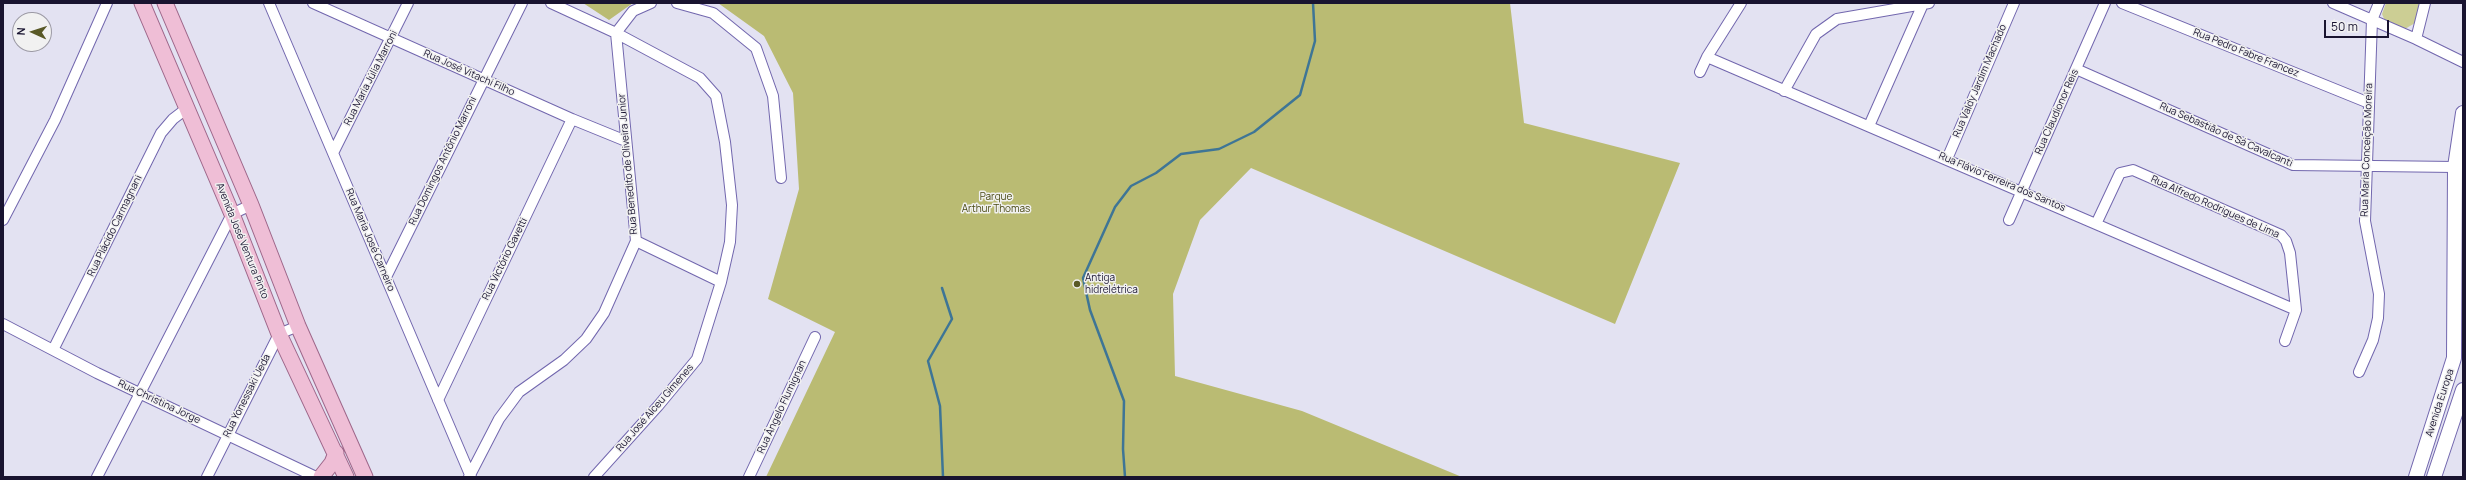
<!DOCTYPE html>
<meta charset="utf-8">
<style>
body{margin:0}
#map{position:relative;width:2466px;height:480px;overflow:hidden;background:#e3e2f2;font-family:Manrope,sans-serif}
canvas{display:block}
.frame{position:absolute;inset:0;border:4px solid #191430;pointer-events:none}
.north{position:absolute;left:12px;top:12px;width:40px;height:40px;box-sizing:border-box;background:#f1f1f1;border:1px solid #9b99a4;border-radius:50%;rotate:273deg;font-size:11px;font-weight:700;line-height:16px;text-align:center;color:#191430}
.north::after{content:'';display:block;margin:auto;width:14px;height:18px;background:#595926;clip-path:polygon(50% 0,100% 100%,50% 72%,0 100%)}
.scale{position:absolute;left:2324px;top:20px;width:65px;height:18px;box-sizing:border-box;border:2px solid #191430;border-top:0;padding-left:5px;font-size:12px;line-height:14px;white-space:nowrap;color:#191430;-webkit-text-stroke:3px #f1f1f1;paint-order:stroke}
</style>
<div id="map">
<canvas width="2466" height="480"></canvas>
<div class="frame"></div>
<div class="north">N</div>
<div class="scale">50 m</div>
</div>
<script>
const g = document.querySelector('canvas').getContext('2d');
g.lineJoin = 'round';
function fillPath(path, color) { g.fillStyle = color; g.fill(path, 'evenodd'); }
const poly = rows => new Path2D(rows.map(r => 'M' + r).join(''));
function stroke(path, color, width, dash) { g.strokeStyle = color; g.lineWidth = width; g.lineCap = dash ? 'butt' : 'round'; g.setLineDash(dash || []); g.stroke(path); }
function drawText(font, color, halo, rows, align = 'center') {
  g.font = font + ' Manrope,sans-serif'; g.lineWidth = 3; g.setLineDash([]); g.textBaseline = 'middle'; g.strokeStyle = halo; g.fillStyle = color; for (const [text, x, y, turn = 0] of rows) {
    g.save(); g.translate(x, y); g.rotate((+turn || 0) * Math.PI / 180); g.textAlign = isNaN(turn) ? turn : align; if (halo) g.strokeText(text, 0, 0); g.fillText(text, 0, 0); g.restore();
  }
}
fillPath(poly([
 [2386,3,2421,3,2415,23,2405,29,2385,21,2382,14]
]), '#ccce94');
fillPath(poly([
 [583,3,633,3,609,20],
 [718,3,1510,3,1524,123,1680,163,1615,324,1251,168,1200,220,1173,294,1175,376,1302,411,1462,477,766,477,835,332,768,299,799,189,793,93,764,36]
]), '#babb73');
stroke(poly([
 [942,288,952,319,928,361,940,406,943,477],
 [1125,477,1123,449,1124,401,1090,310,1083,278,1115,207,1131,186,1156,173,1181,154,1219,149,1254,132,1300,95,1315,41,1313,3]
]), '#3e7596', 2.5);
const street = poly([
 [269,3,471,477],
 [313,3,572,119,626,141],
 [551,3,616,33,700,78,716,96,725,142,732,205,730,242,721,282,697,359,658,406,594,477],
 [677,3,713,13,756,48,773,96,781,178],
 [2122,3,2369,103],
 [2333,3,2416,39,2463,62],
 [616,33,633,11,651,3],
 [2416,39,2425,3],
 [1707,57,2296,310],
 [2076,69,2293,165,2455,167],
 [1700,72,1707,57,1741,3],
 [1784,91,1816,34,1837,19,1929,3],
 [1869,126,1923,4],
 [333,153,408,3],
 [1947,159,2014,3],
 [3,220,55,120,107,3],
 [2009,220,2105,3],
 [2097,222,2120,173,2133,170,2281,235,2286,241,2290,253,2296,310,2285,341],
 [636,241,721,282],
 [386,277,522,3],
 [3,324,97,373,316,477],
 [53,350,161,133,173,119,186,109],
 [2359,372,2373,340,2378,318,2379,294,2365,221,2372,20,2379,3],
 [438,400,572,119],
 [97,477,232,214,251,205],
 [207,477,279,334,298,326],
 [469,477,499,419,519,392,564,360,586,339,604,313,636,241,616,33],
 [749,477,815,337]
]);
const secondary = poly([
 [2416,477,2454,358,2455,167,2463,113],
 [2434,477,2463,390]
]);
const primary = poly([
 [142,3,232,214,279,334,346,477],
 [165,3,251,205,298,326,365,477],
 [321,477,332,463,336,453]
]);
stroke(street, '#7267ae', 12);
stroke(secondary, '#7267ae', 16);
stroke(primary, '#9e678a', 17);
stroke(street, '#fff', 10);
stroke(secondary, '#fff', 14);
stroke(primary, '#efbed6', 15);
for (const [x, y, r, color] of [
 [1077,284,4,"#595926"]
]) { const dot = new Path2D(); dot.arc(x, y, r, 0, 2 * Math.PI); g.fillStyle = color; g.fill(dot); stroke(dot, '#f1f1f1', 1.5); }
drawText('10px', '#191430', '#f1f1f1', [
 ["Rua Pedro Fabre Francez",2246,53,22],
 ["Rua José Vitachi Filho",469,73,24],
 ["Rua Maria Júlia Marroni",371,78,-63],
 ["Rua Valdy Jardim Machado",1980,81,-67],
 ["Rua Claudionor Reis",2057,112,-66],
 ["Rua Sebastião de Sá Cavalcanti",2226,135,24],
 ["Rua Maria Conceição Moreira",2367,150,-88],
 ["Rua Domingos Antônio Marroni",443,161,-64],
 ["Rua Benedito de Oliveira Junior",628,164,-95],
 ["Rua Flávio Ferreira dos Santos",2002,182,23],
 ["Rua Alfredo Rodrigues de Lima",2215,207,24],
 ["Rua Plácido Carmagnani",115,226,-64],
 ["Rua Maria José Carneiro",370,240,67],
 ["Avenida José Ventura Pinto",242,241,68],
 ["Rua Victório Gavetti",505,259,-64],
 ["Rua Yonessaki Ueda",247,396,-63],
 ["Rua Christina Jorge",159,402,25],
 ["Avenida Europa",2440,403,-72],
 ["Rua Ângelo Flumignan",782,407,-65],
 ["Rua José Alceu Gimenes",655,408,-49]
]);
drawText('10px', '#494912', '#f1f1f1', [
 ["Parque",996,197],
 ["Arthur Thomas",996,209]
]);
drawText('10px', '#191430', '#f1f1f1', [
 ["Antiga",1085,278],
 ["hidrelétrica",1085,290]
], 'left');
</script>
